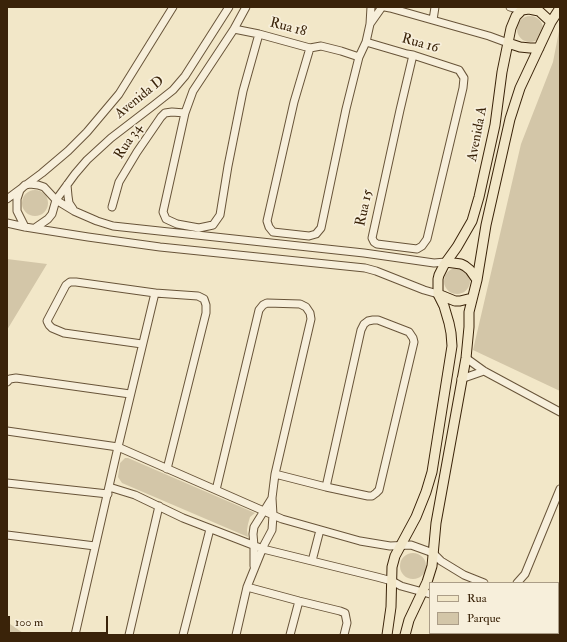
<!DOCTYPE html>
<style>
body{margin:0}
#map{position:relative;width:567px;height:642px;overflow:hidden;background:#f2e7c8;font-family:"IM FELL Double Pica",serif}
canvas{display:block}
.frame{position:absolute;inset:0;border:8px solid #3a2309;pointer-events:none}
.legend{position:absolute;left:429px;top:582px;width:130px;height:52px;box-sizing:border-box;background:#f7efdb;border:1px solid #ab9d87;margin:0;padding:5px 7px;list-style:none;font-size:12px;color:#3a2309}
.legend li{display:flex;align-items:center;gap:8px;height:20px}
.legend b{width:20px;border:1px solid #ab9d87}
.scale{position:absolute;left:8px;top:616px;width:100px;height:18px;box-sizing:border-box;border:2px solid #3a2309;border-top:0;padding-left:5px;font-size:12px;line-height:14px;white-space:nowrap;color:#3a2309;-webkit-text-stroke:3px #f7efdb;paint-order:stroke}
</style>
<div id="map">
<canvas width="567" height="642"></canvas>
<div class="frame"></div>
<ul class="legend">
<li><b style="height:5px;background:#f2e7c8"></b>Rua</li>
<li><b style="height:11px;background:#d3c6a8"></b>Parque</li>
</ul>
<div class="scale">100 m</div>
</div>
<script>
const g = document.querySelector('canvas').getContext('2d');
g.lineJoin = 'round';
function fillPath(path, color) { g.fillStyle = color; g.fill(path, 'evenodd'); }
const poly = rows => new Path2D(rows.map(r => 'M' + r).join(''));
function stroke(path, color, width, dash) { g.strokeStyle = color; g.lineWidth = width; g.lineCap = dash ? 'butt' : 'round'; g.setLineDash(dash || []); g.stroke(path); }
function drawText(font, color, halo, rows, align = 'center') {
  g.font = font + ' "IM FELL Double Pica",serif'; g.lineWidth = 3.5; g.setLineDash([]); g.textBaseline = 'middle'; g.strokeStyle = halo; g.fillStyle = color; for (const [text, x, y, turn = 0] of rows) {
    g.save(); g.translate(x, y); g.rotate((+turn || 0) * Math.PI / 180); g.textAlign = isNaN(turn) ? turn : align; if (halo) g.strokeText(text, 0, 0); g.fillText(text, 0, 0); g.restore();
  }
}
fillPath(poly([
 '517 29a13 13 0 1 1 26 0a13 13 0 1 1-26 0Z',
 [560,30,560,391,473,350,521,144,553,62,559,31],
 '22 203a13 13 0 1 1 26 0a13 13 0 1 1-26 0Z',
 [7,259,47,264,7,330],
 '444 281a13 13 0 1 1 26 0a13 13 0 1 1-26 0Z',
 [125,458,128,458,255,513,250,517,248,524,247,530,248,537,122,483,118,477,120,463],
 '400 566a13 13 0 1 1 26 0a13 13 0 1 1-26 0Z',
 [7,622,26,635,7,635]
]), '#d3c6a8');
const minor = poly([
 [246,7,234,29,193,91,185,113,163,212,166,219,177,224,199,228,213,225,220,215,228,166,243,91,259,34],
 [385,7,390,8,489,36,508,43],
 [510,7,522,10],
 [433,20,435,7],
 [370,24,382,7],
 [234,29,259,34,310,48,321,46,341,51,359,57],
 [366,42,407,54,413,55,459,70,464,78,463,88,427,239,422,246,417,249,377,244,374,242,372,238,400,110,413,55],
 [310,48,294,102,267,221,269,227,273,232,309,236,316,234,321,228,346,109,359,57,366,42,370,24,371,7],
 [67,185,68,196,69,203,73,209],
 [7,199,42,173,68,151,87,132,119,94,173,7],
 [112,207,119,182,137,152,161,117,165,113,172,112,185,113],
 [7,223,25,227,88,237,160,247,365,268,376,271,424,290,438,294],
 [25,227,17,211,17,199,20,190,25,185,30,184,38,185,44,187,56,200,74,211,97,221,113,226,364,253,434,263,446,262],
 [35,228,48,219,52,214,56,200,75,174,87,160,111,138,154,105,173,90,185,76,229,7],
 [142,344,64,333,52,328,49,325,47,321,66,285,70,282,76,282,155,293,198,296,204,299,206,305,206,313,167,469],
 [466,358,484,371,560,412],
 [461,379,484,371],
 [7,382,10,379,16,378,130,394],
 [7,431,118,447,282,519,360,541,390,546,411,545,433,553,441,561,464,575,484,583],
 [275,474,326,487,368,496,372,496,376,493,379,490,414,342,413,338,409,332,378,320,373,320,368,321,364,324,361,330,326,487],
 [7,483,108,494],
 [109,487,135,495,183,518,263,549,377,577,392,581,401,586,430,594],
 [216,490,259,310,263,305,267,303,300,304,306,307,310,313,311,319,275,474,272,498,273,515,272,530,264,545,247,587,236,635],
 [7,535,95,546],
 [312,561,320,530],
 [254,566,254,546,253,534,254,527,272,498],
 [517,583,525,574,560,489],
 [247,587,299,601,340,611,345,613,347,623,344,635],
 [558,614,560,614],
 [521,633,525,635],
 [75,635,118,447,155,293],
 [129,635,159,506],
 [183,635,210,529],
 [290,635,299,601],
 [496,635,497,633],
 [504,635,506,633]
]);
const major = poly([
 [522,10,529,9,539,11,551,22],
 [508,43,520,47,530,48,539,48],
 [446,262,461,264,465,266,470,270,477,280],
 [438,294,455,301,460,301,472,298],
 [387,635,391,607,392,567,395,556,416,517,426,492,432,472,452,346,451,333,449,323,444,306,438,294,438,279,439,275,444,265,457,247,472,221,479,197,495,125,502,72,511,28,516,16,525,7],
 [405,635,409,620,427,582,432,566,436,523,466,358,469,327,469,312,477,280,486,225,510,119,520,88,551,22,560,8]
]);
stroke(minor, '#685439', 9);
stroke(major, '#3a2309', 11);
stroke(minor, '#f7efdb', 7);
stroke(major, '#f2e7c8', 9);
drawText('14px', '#3a2309', '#f7efdb', [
 ["Rua 18",288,28,15],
 ["Rua 16",420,44,16],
 ["Avenida D",140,98,-39],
 ["Avenida A",478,134,-79],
 ["Rua 34",129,142,-57],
 ["Rua 15",365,208,-78]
]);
</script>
